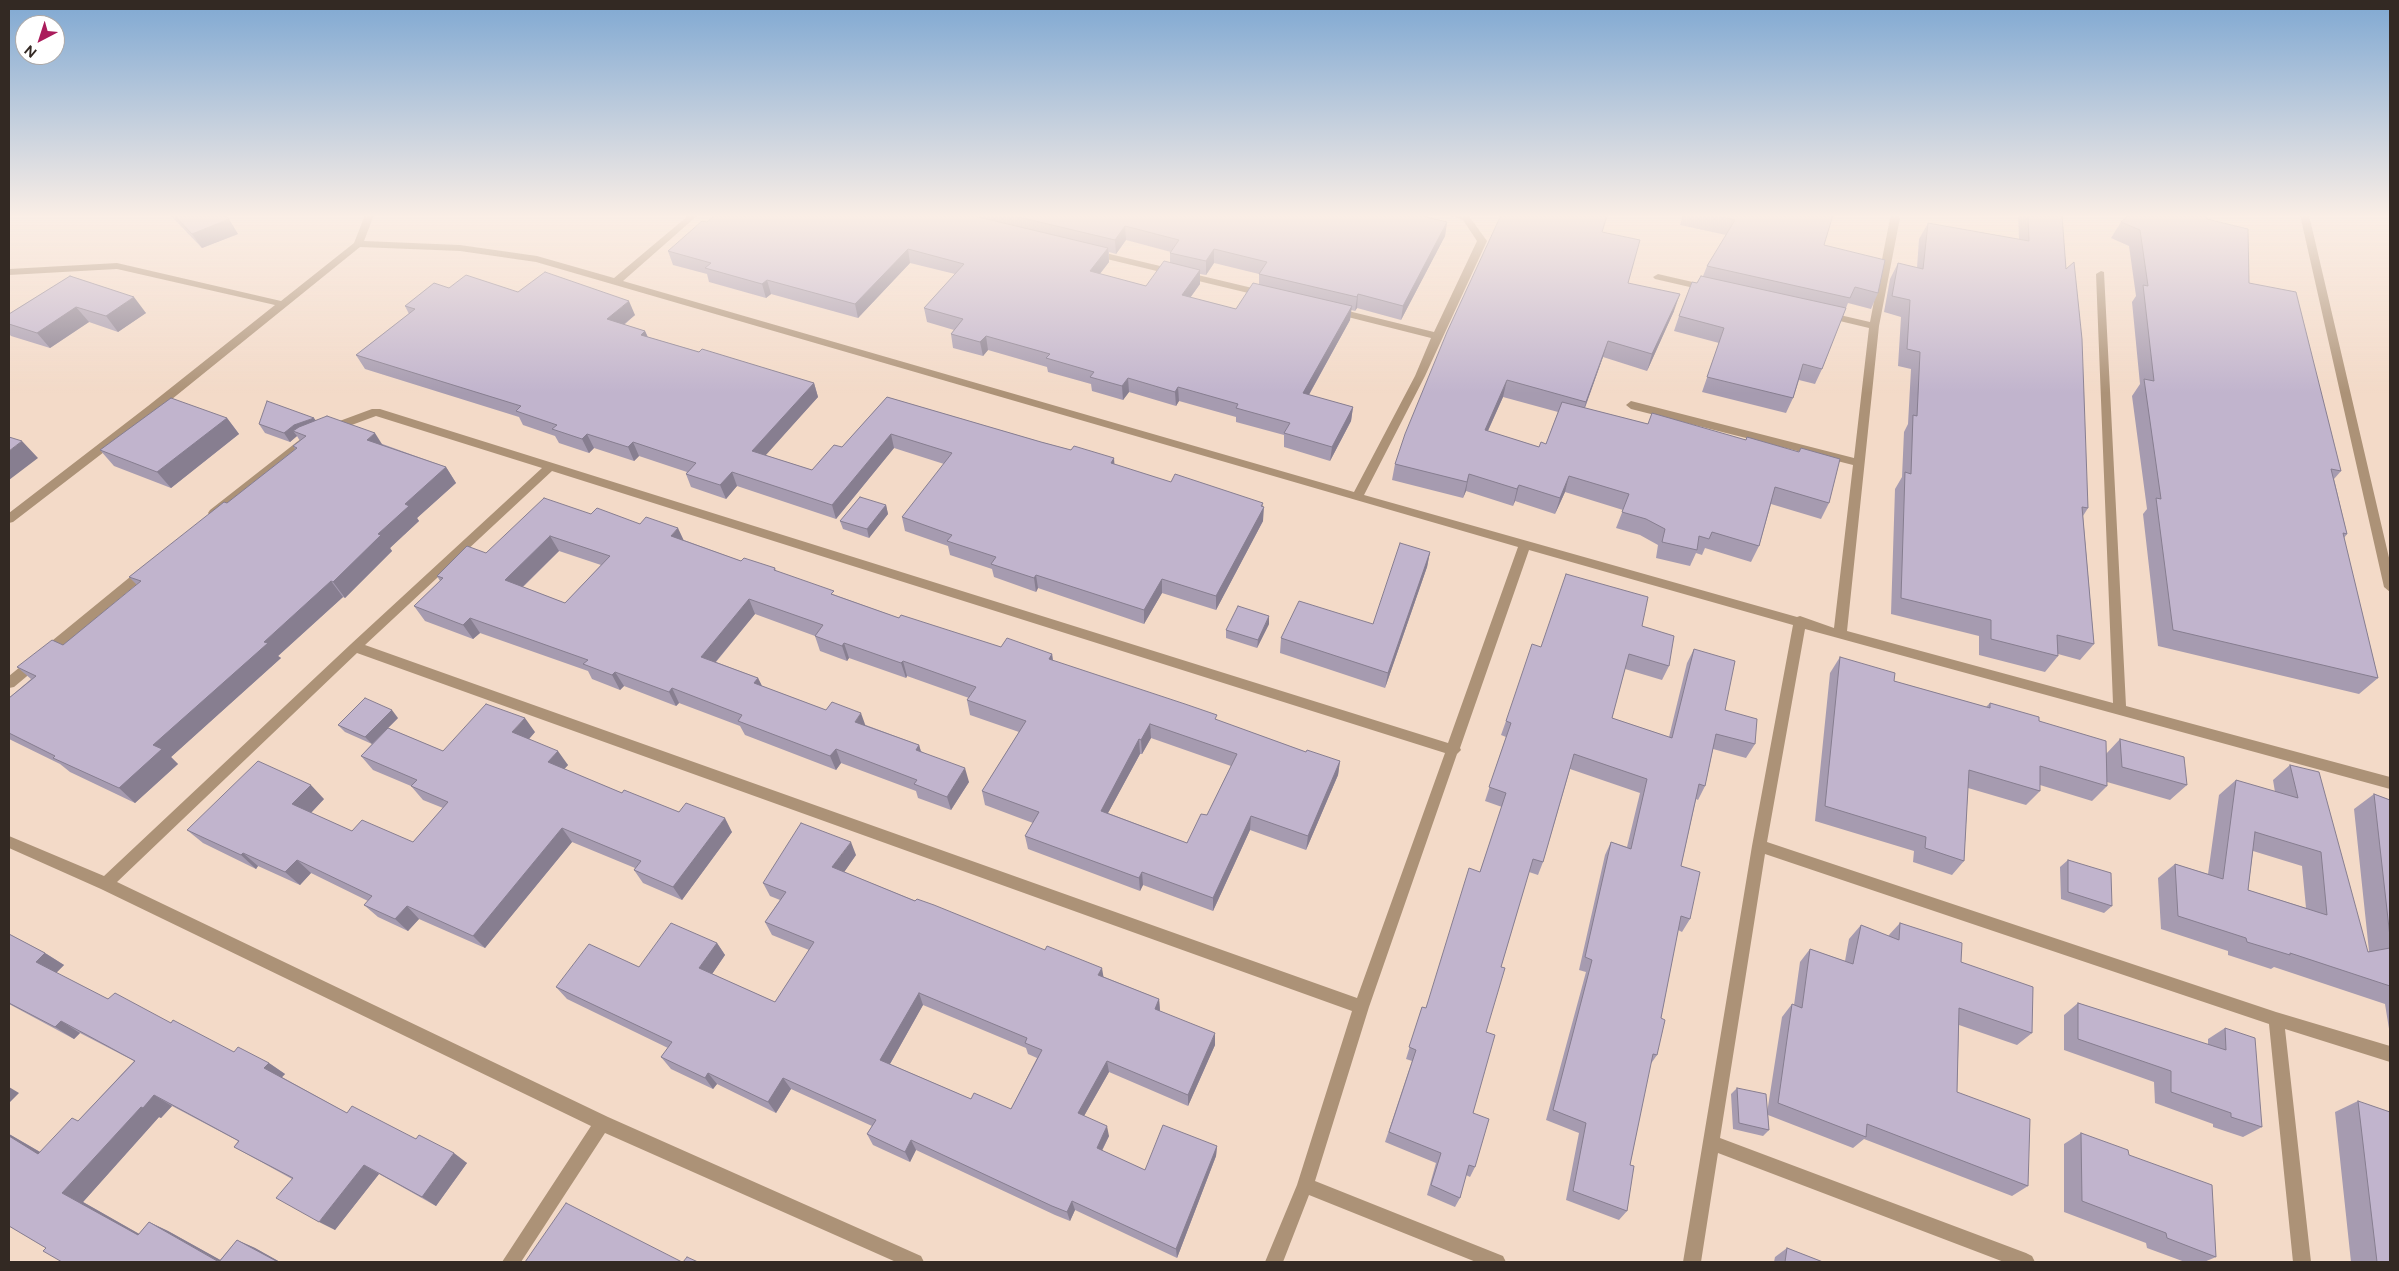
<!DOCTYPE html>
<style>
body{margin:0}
#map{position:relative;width:2399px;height:1271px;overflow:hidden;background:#f3dac8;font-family:Figtree,sans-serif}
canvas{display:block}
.frame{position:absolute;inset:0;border:10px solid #332923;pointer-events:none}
.north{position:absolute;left:15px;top:15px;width:50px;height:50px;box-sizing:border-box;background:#fff;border:1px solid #ada9a7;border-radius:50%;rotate:220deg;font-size:14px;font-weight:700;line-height:20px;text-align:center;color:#332923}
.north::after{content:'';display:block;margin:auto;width:18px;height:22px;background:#aa1d5c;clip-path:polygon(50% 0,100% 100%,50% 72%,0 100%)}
</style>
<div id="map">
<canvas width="2399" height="1271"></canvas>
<div class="frame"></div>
<div class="north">N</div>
</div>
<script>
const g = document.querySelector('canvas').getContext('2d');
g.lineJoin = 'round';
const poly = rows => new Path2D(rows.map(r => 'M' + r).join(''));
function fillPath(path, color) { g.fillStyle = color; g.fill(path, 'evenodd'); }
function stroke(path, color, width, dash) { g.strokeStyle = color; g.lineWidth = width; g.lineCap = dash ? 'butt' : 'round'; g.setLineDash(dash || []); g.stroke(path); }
fillPath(poly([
 [365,215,374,215,364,241,460,245,537,256,614,278,689,215,698,215,623,281,1354,492,1415,376,1431,338,1332,313,1331,311,1336,308,1434,332,1477,241,1463,220,1448,215,1469,216,1487,241,1425,376,1364,495,1797,617,1800,616,1834,628,1853,465,1631,409,1626,405,1631,401,1854,458,1869,328,1823,317,1822,315,1827,312,1870,322,1890,218,1895,215,1898,216,1900,218,1879,326,1847,631,2113,703,2096,274,2101,271,2104,272,2126,706,2390,777,2390,789,1805,629,1767,842,2276,1012,2390,1046,2390,1062,2285,1029,2311,1262,2293,1262,2269,1024,1765,854,1720,1138,2026,1253,2032,1256,2035,1262,2004,1262,1718,1153,1701,1262,1683,1262,1752,846,1793,625,1529,550,1460,748,1461,750,1457,754,1369,1007,1315,1181,1503,1256,1506,1262,1476,1262,1309,1195,1283,1262,1265,1262,1297,1185,1352,1011,357,653,117,882,608,1117,921,1256,924,1262,896,1262,605,1133,521,1262,502,1262,591,1126,101,889,9,848,9,836,104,876,351,644,542,468,376,416,330,433,325,429,326,426,372,409,380,409,1448,743,1518,547,536,262,460,251,360,247,156,412,13,522,9,523,9,513,148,406,275,305,117,269,9,275,9,269,117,263,281,301,354,243,365,215],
 [552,471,1445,753,1357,998,365,645,552,471],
 [2300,215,2309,215,2390,562,2390,592,2384,587,2300,215],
 [1093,250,1265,291,1270,294,1265,297,1090,255,1088,253,1093,250],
 [1658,274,1710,286,1712,288,1707,291,1655,279,1653,277,1658,274],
 [307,434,312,438,311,441,218,516,210,516,208,513,210,510,307,434],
 [145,567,149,568,151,571,149,574,14,687,9,688,9,676,141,568,145,567]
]), '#ac9277');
fillPath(poly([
 [170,215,225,215,238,234,202,248],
 [715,215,1418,215,1447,222,1445,236,1401,320,1357,308,1355,311,1351,310,1350,320,1309,395,1353,407,1351,421,1330,461,1284,447,1284,435,1236,422,1236,417,1179,401,1176,406,1129,392,1123,400,1092,391,1091,384,1048,372,1047,367,988,350,983,356,953,348,951,334,954,330,927,322,924,308,955,274,910,263,858,318,771,294,766,298,709,282,707,274,673,265,668,251,707,222],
 [1126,240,1171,252,1170,253,1170,263,1146,286,1100,274,1109,262,1109,252,1116,254],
 [1214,263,1259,274,1259,284,1236,309,1190,298,1200,284,1200,274,1206,275],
 [1683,215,1833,215,1824,245,1878,293,1871,309,1848,303,1822,369,1815,384,1799,380,1793,398,1786,413,1702,392,1719,343,1674,331,1679,316,1697,283,1703,276,1707,266,1726,235,1680,225],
 [2018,215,2062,215,2066,269,2088,508,2083,516,2094,644,2080,660,2058,654,2058,656,2045,672,1979,655,1979,636,1891,614,1895,489,1902,477,1904,432,1908,424,1911,369,1898,366,1901,317,1884,312,1890,279,1898,263,1917,268,1919,239,1928,223,2019,239],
 [2207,219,2249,283,2341,471,2334,479,2347,534,2344,538,2378,678,2359,694,2158,646,2143,514,2147,509,2132,396,2140,384,2132,302,2136,296,2129,246,2111,238,2121,222],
 [1602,232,1628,283,1674,311,1647,371,1603,357,1585,408,1648,424,1746,440,1799,452,1801,448,1829,503,1821,519,1771,504,1759,546,1751,562,1705,548,1702,555,1696,553,1690,566,1656,558,1658,545,1640,535,1616,528,1623,510,1565,492,1555,514,1515,501,1513,506,1466,491,1463,498,1392,480,1395,464],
 [1503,397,1558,412,1546,444,1539,447,1488,431],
 [70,276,146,313,118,332,89,322,50,348,11,336,9,334,9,314],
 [449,288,518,292,635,315,624,325,645,331,648,337,699,352,814,383,818,397,765,455,812,470,842,447,887,397,1041,442,1071,450,1114,458,1114,465,1171,482,1262,507,1263,521,1216,610,1162,593,1144,624,1038,588,1036,592,994,577,992,569,950,555,948,546,905,531,902,517,944,464,894,448,836,519,737,486,726,499,691,487,686,474,687,472,639,456,634,461,594,448,589,453,559,443,555,436,523,425,519,417,365,369,356,355,409,314,405,306],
 [227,418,239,434,171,488,114,466,100,450],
 [316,420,446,467,456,483,417,518,419,521,390,548,392,551,345,598,343,597,278,656,281,658,171,757,178,764,135,803,70,772,60,764,9,739,9,698,31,679,17,667,63,645,137,585,129,577,227,503,295,449,293,446,300,441,297,436,290,442,265,433,259,424],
 [886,505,888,514,869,538,843,529,840,521],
 [591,514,640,524,741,561,775,568,776,571,835,595,899,618,1001,647,1052,654,1053,661,1306,752,1340,761,1338,775,1306,850,1250,830,1213,911,1143,885,1140,891,1028,849,1025,836,1033,823,985,805,982,791,1019,732,970,715,967,700,969,698,907,676,906,678,849,658,847,661,820,651,815,636,755,614,716,662,758,678,762,686,919,745,921,751,969,782,951,810,918,798,916,791,841,763,836,770,745,735,740,726,679,703,676,706,624,686,620,690,592,679,588,671,480,633,473,639,425,621,414,606,440,581,437,576,486,553],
 [559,551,601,565,565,603,523,587],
 [1151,738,1231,766,1207,815,1187,843,1108,813,1140,754,1142,754],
 [1430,552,1427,567,1385,688,1280,653,1281,638,1373,624],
 [1269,624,1257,648,1226,638,1226,630],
 [1642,626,1669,666,1662,680,1625,669,1612,718,1669,737,1687,663,1694,649,1725,710,1755,744,1746,758,1713,749,1705,786,1698,800,1696,799,1681,866,1690,919,1682,932,1678,930,1661,1018,1657,1055,1650,1065,1630,1165,1627,1211,1619,1220,1566,1200,1579,1133,1546,1120,1586,972,1579,970,1605,855,1611,842,1627,847,1640,793,1570,769,1543,862,1538,875,1529,872,1501,967,1486,1032,1473,1113,1475,1167,1470,1177,1466,1175,1460,1198,1455,1207,1427,1195,1436,1163,1385,1142,1412,1061,1406,1059,1422,1007,1426,1008,1480,872,1502,807,1485,801,1506,737,1501,735,1506,721,1541,647],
 [1840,657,1894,681,1986,707,1990,703,2039,721,2106,754,2120,739,2187,785,2170,800,2107,782,2107,786,2092,801,2040,785,2040,791,2026,805,1968,788,1964,861,1952,875,1913,862,1914,851,1815,821,1830,673],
 [398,718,388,728,443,751,535,732,529,739,568,765,564,769,622,793,679,812,732,832,682,900,643,883,634,870,635,868,572,842,485,948,419,919,408,931,378,917,364,905,368,901,311,873,300,885,258,866,256,869,203,843,187,830,324,799,311,813,352,831,413,842,443,808,423,800,411,786,373,770,361,756,372,744,345,732,338,725],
 [2290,765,2368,952,2369,951,2354,809,2374,794,2390,800,2390,1035,2385,1004,2274,967,2271,969,2228,955,2228,951,2161,929,2158,878,2175,864,2208,874,2219,795,2236,780,2275,792,2273,780],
 [2253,851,2302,866,2306,908,2248,890],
 [856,855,844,872,1159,999,1160,1011,1215,1045,1188,1106,1109,1072,1084,1116,1109,1136,1102,1151,1145,1170,1217,1146,1216,1156,1177,1258,1075,1210,1070,1221,1055,1215,916,1150,910,1162,873,1145,867,1134,872,1126,791,1089,776,1113,717,1084,713,1089,671,1069,661,1057,668,1048,567,999,556,987,639,967,717,943,725,955,712,974,775,1002,809,950,772,935,765,922,780,900,770,896,763,883],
 [923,1005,1026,1048,1028,1054,1037,1058,1011,1109,971,1099,890,1064],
 [2068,860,2112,906,2104,913,2061,899,2060,867],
 [1900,923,1961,962,2032,1033,2017,1045,1959,1025,1957,1092,2028,1186,2012,1196,1864,1139,1853,1148,1768,1115,1769,1130,1763,1136,1733,1129,1731,1094,1737,1088,1767,1113,1782,1017,1792,1004,1794,1005,1800,962,1810,949,1845,961,1849,939,1861,925,1888,936],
 [9,934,45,953,64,965,56,973,108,999,171,1023,234,1052,269,1063,285,1074,282,1077,347,1113,416,1139,467,1163,436,1206,379,1174,335,1230,292,1179,234,1147,238,1141,172,1106,161,1118,159,1117,83,1202,139,1234,149,1222,168,1231,220,1260,237,1240,255,1248,280,1262,62,1262,46,1248,9,1226,9,1134,40,1152,78,1121,134,1061,80,1033,74,1039,9,1004],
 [2078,1003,2208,1045,2208,1039,2225,1028,2262,1127,2243,1137,2213,1127,2213,1124,2155,1103,2154,1082,2064,1050,2064,1015],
 [2358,1101,2390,1262,2351,1262,2335,1112],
 [2081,1133,2129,1155,2216,1257,2204,1262,2185,1262,2147,1248,2146,1243,2064,1212,2064,1144],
 [1787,1248,1823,1262,1774,1262,1775,1257]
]), '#a69bb0');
fillPath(poly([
 [1607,215,1608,215,1597,248,1602,232],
 [229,219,238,234,202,248,192,234],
 [1447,222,1445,236,1401,320,1403,306],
 [1125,226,1126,240,1116,254,1115,240],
 [1108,248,1109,262,1091,285,1090,271],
 [908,249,910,263,858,318,855,304],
 [1214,249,1214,263,1206,275,1206,261],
 [1200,270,1200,284,1182,309,1182,295],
 [767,280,771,294,766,298,762,284],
 [1358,294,1357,308,1355,311,1357,297],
 [1680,294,1674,311,1647,371,1652,354],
 [134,297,146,313,118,332,106,316],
 [629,301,635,315,613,333,607,319],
 [1352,306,1350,320,1302,407,1303,393],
 [76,307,89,322,50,348,37,333],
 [645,331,651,345,641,335],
 [986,336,988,350,983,356,980,342],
 [1608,341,1603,357,1581,418,1586,402],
 [1128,378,1129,392,1123,400,1122,386],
 [1507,380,1503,397,1481,446,1485,430],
 [814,383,818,397,757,465,752,451],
 [1178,387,1179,401,1176,406,1175,392],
 [1353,407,1351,421,1330,461,1332,447],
 [227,418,239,434,171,488,157,472],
 [314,418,320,426,293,431,297,436,290,442,284,433,294,425],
 [375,433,385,449,367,440],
 [587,434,594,448,589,453,582,439],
 [891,434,894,448,836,519,832,505],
 [22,441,38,458,9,480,9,451],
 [633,442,639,456,634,461,628,447],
 [1114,458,1115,472,1111,463],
 [446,467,456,483,417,518,419,521,390,548,392,551,345,598,333,582,405,504],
 [732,472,737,486,726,499,720,485],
 [1469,474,1466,491,1463,498],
 [1569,476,1565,492,1555,514,1560,498],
 [1519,485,1515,501,1513,506,1517,489],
 [1263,503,1262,510,1264,507,1263,521,1216,610,1216,596],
 [886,505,888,514,869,538,867,529],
 [678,528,685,543,671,536],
 [550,536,559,551,514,595,505,580],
 [1430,552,1427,567,1385,688,1388,673],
 [1036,575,1038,588,1036,592,1034,578],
 [1162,579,1162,593,1144,624,1144,610],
 [331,581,343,597,278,656,281,658,171,757,178,764,135,803,119,788,153,745,264,642],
 [749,599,755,614,708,671,701,657],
 [1269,616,1269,624,1257,648,1258,640],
 [470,618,480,633,473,639,463,625],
 [844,643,849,658,847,661,842,646],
 [1052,654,1054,669,1049,659],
 [903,661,907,676,906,678,901,663],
 [615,672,624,686,620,690,612,675],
 [758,678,765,692,754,683],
 [672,688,679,703,676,706,669,692],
 [392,710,398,718,372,744,365,737],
 [861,713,866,727,855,722],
 [525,718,535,732,522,747,512,732],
 [1150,724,1151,738,1142,754,1141,740],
 [1139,739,1140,754,1102,824,1101,811],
 [919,745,923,759,916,750],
 [836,749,841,763,836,770,830,756],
 [558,751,568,765,558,776,548,762],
 [1340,761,1338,775,1306,850,1308,836],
 [965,768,969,782,951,810,947,797],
 [311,785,324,799,306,818,292,804],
 [1251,816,1250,830,1213,911,1213,898],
 [725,818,732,832,682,900,673,887],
 [562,828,572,842,485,948,473,936],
 [851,842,856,855,838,881,832,867],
 [243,853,258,866,256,869,241,855],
 [297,860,311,873,300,885,285,872],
 [1142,872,1143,885,1140,891,1139,878],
 [407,906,419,919,408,931,395,919],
 [717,943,725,955,708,980,699,968],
 [45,953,64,965,55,974,36,962],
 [1102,968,1104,980,1098,975],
 [919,993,923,1005,886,1071,880,1060],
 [1159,999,1160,1011,1155,1009],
 [61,1021,80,1033,74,1039,55,1027],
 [1215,1033,1215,1045,1188,1106,1188,1095],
 [1107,1061,1109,1072,1080,1123,1078,1113],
 [269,1063,285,1074,280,1079,264,1068],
 [708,1073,717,1084,713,1089,705,1078],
 [783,1078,791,1089,776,1113,768,1102],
 [9,1087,19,1093,9,1103],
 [154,1095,172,1106,161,1118,159,1117,83,1202,157,1244,138,1235,62,1193,141,1107],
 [1107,1126,1109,1136,1098,1158,1097,1148],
 [9,1134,59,1163,38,1154,9,1136],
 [911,1140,916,1150,910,1162,905,1152],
 [1217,1146,1216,1156,1177,1258,1176,1249],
 [454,1153,467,1163,436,1206,422,1197],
 [364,1165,379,1174,335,1230,319,1222],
 [1072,1201,1075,1210,1070,1221,1067,1212],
 [149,1222,168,1231,224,1262,220,1262],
 [237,1240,255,1248,280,1262,278,1262]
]), '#877e90');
const building = poly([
 [174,215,225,215,229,219,192,234,174,215],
 [715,215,970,215,1108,248,1090,271,1146,286,1164,261,1200,270,1182,295,1236,309,1253,283,1352,306,1303,393,1353,407,1332,447,1284,433,1290,423,1236,408,1238,404,1178,387,1175,392,1128,378,1122,386,1090,377,1094,372,1046,358,1050,354,986,336,980,342,951,334,963,319,924,308,964,264,908,249,855,304,767,280,762,284,705,268,711,263,668,251,702,221,707,222,715,215],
 [1010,215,1418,215,1447,222,1403,306,1358,294,1357,297,1259,274,1267,262,1214,249,1206,261,1170,253,1179,240,1125,226,1115,240,1010,215],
 [1501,215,1607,215,1602,232,1640,240,1628,283,1680,294,1652,354,1608,341,1586,402,1507,380,1485,430,1539,447,1541,442,1546,444,1562,402,1648,424,1652,413,1746,440,1747,437,1799,452,1801,448,1840,459,1829,503,1775,487,1759,546,1712,532,1709,539,1699,536,1697,550,1662,542,1665,529,1646,519,1622,512,1629,494,1569,476,1560,498,1519,485,1517,489,1469,474,1467,482,1395,464,1405,434,1447,332,1501,215],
 [1713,215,1833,215,1824,245,1885,260,1878,293,1855,287,1850,298,1707,266,1735,220,1713,215],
 [2028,215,2062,215,2066,269,2074,262,2082,339,2088,508,2082,507,2094,644,2057,635,2058,656,1991,639,1991,620,1901,598,1905,472,1911,474,1913,415,1917,416,1920,352,1907,349,1910,300,1892,296,1898,263,1923,269,1928,223,2029,241,2028,215],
 [2129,215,2206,215,2207,219,2248,229,2249,283,2296,292,2341,471,2331,469,2347,534,2343,533,2378,678,2173,630,2156,498,2161,499,2144,379,2154,381,2143,285,2148,286,2140,230,2121,222,2129,215],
 [545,272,629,301,607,319,645,331,641,335,699,352,702,349,814,383,752,451,812,470,834,445,842,447,887,397,1041,442,1071,450,1074,446,1114,458,1111,463,1171,482,1175,474,1263,503,1261,506,1264,507,1216,596,1162,579,1144,610,1036,575,1034,578,991,564,996,557,947,541,952,535,902,517,952,453,891,434,832,505,732,472,720,485,686,474,696,463,633,442,628,447,587,434,582,439,552,429,557,425,516,411,521,406,356,355,415,309,405,306,434,283,449,288,466,275,518,292,545,272],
 [70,276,134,297,106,316,76,307,37,333,9,324,9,314,70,276],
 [1701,276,1846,308,1822,369,1803,364,1793,398,1707,377,1724,328,1679,316,1692,282,1697,283,1701,276],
 [171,398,227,418,157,472,100,450,171,398],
 [267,401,314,418,294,425,284,433,259,424,267,401],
 [327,416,375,433,367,440,446,467,405,504,409,506,378,534,381,535,333,582,331,581,264,642,268,643,153,745,162,749,119,788,53,758,55,756,9,733,9,698,36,676,17,667,52,640,63,645,141,581,129,577,224,502,227,503,297,448,293,446,306,436,293,431,299,427,327,416],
 [9,437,22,441,9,451,9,437],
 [860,497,886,505,867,529,840,521,860,497],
 [544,498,591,514,597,508,640,524,646,517,678,528,671,536,741,561,744,558,775,568,774,570,834,591,831,594,899,618,901,615,1001,647,1007,638,1052,654,1049,659,1185,704,1217,715,1215,719,1306,752,1307,750,1340,761,1308,836,1251,816,1213,898,1142,872,1139,878,1025,836,1039,812,982,791,1026,721,967,700,976,687,903,661,901,663,844,643,842,646,815,636,823,625,749,599,701,657,758,678,754,683,826,710,832,702,861,713,855,722,919,745,916,750,965,768,947,797,914,784,917,780,836,749,830,756,738,721,742,715,672,688,669,692,615,672,612,675,583,664,588,660,470,618,463,625,414,606,443,578,437,576,467,546,486,553,544,498],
 [550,536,610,556,565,603,505,580,550,536],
 [1150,724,1237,754,1207,815,1201,814,1187,843,1101,811,1139,739,1141,740,1150,724],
 [1400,543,1430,552,1388,673,1281,638,1299,601,1373,624,1400,543],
 [1566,574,1648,597,1642,626,1674,636,1669,666,1629,654,1612,718,1672,738,1694,649,1735,661,1725,710,1757,719,1755,744,1716,734,1705,786,1699,784,1681,866,1700,872,1690,919,1681,916,1661,1018,1665,1020,1657,1055,1653,1054,1630,1165,1634,1166,1627,1211,1573,1191,1586,1123,1553,1110,1592,960,1585,957,1611,842,1631,849,1647,779,1574,754,1543,862,1533,859,1501,967,1505,968,1486,1032,1495,1035,1473,1113,1489,1119,1475,1167,1469,1165,1460,1198,1431,1185,1441,1153,1389,1132,1416,1050,1409,1047,1422,1007,1426,1008,1469,868,1480,872,1506,793,1489,787,1511,723,1506,721,1532,644,1541,647,1566,574],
 [1238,606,1269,616,1258,640,1226,630,1238,606],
 [1840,657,1895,673,1894,681,1990,708,1990,703,2039,717,2039,721,2106,741,2107,786,2040,766,2040,791,1969,770,1964,861,1925,848,1926,837,1825,806,1840,657],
 [365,698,392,710,365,737,338,725,365,698],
 [486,704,525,718,512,732,558,751,548,762,622,793,624,790,679,812,686,803,725,818,673,887,634,870,641,861,562,828,473,936,407,906,395,919,364,905,372,896,297,860,285,872,243,853,241,855,187,830,258,761,311,785,292,804,352,831,362,820,413,842,448,802,411,786,417,780,361,756,388,728,443,751,486,704],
 [2120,739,2184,757,2187,785,2122,767,2120,739],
 [2290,765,2319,772,2368,952,2390,948,2390,986,2290,953,2290,955,2247,942,2246,938,2178,916,2175,864,2223,879,2236,780,2298,798,2290,765],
 [2255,832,2321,852,2327,915,2248,890,2255,832],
 [2374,794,2390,800,2390,937,2374,794],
 [801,823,851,842,832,867,915,901,917,899,934,905,1045,950,1047,946,1102,968,1098,975,1159,999,1155,1009,1215,1033,1188,1095,1107,1061,1078,1113,1107,1126,1097,1148,1145,1170,1163,1125,1217,1146,1176,1249,1072,1201,1067,1212,1052,1206,911,1140,905,1152,867,1134,876,1120,783,1078,768,1102,708,1073,705,1078,661,1057,672,1042,556,987,589,944,639,967,671,923,717,943,699,968,775,1002,814,942,765,922,786,892,763,883,801,823],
 [919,993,1027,1038,1025,1043,1042,1050,1011,1109,974,1093,971,1099,880,1060,919,993],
 [2068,860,2111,873,2112,906,2068,892,2068,860],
 [1900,923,1962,943,1961,962,2033,987,2032,1033,1959,1008,1957,1092,2030,1119,2028,1186,1867,1124,1866,1137,1778,1103,1792,1004,1802,1008,1810,949,1853,964,1861,925,1899,940,1900,923],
 [9,934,45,953,36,962,108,999,115,993,171,1023,173,1020,234,1052,238,1047,269,1063,264,1068,347,1113,352,1106,416,1139,419,1135,454,1153,422,1197,364,1165,319,1222,276,1198,293,1178,234,1147,239,1141,154,1095,143,1108,141,1107,62,1193,138,1235,149,1222,219,1262,237,1240,278,1262,62,1262,43,1251,46,1248,9,1226,9,1136,38,1154,72,1118,78,1121,135,1061,61,1021,55,1027,9,1003,9,934],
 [2078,1003,2226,1050,2225,1028,2255,1038,2262,1127,2231,1117,2231,1113,2171,1092,2171,1071,2078,1039,2078,1003],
 [1737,1088,1766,1094,1769,1130,1739,1123,1737,1088],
 [2358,1101,2390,1112,2390,1262,2377,1262,2358,1101],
 [2081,1133,2128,1150,2129,1155,2212,1185,2216,1257,2167,1238,2166,1233,2082,1201,2081,1133],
 [566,1203,682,1262,525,1262,566,1203],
 [1787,1248,1823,1262,1785,1262,1787,1248],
 [687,1257,698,1262,683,1262,687,1257]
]);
fillPath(building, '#c1b4cd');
stroke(building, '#877e90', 1);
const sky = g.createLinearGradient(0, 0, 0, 393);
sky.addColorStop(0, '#7fa8d2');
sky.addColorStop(0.55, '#faeee6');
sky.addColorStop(1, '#faeee600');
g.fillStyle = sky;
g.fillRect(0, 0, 2399, 393);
</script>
